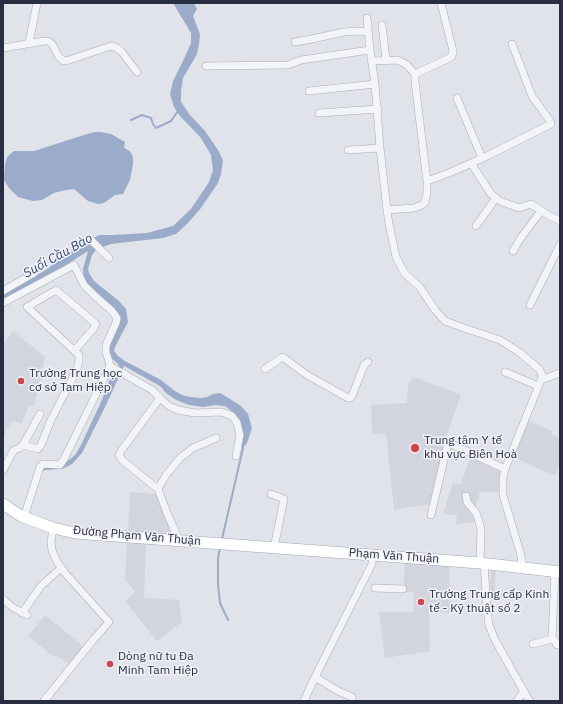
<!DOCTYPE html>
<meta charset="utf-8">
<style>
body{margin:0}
#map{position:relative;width:563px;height:704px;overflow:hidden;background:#e0e3e9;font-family:"IBM Plex Sans",sans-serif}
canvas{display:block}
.frame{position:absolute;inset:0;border:4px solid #282e41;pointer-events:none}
</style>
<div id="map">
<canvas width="563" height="704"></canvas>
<div class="frame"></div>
</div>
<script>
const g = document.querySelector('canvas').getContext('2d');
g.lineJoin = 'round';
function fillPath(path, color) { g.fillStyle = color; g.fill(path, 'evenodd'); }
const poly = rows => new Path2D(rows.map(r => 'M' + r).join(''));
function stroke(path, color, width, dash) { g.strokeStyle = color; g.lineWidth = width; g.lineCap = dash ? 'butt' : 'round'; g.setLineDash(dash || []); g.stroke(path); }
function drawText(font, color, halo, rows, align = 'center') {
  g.font = font + ' "IBM Plex Sans",sans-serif'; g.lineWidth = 3; g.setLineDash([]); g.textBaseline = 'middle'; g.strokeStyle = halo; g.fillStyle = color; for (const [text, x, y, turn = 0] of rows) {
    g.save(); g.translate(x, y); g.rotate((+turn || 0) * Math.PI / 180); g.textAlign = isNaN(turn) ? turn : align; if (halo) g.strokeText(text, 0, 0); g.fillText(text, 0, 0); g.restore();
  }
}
fillPath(poly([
 [13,331,45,357,34,406,29,405,21,424,13,420,5,431,6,433,3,437,3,345],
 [414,377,461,395,445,440,431,504,394,510,386,434,372,434,371,405,407,403,408,383],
 [528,421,552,431,551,434,560,438,560,464,555,476,513,457],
 [470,457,502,473,500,492,480,492,476,505,475,522,456,524,457,515,443,514,453,483,461,484],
 [130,492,158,494,174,536,128,533],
 [127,540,146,541,144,598,179,600,182,622,157,641,125,601,135,592,125,579],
 [405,560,449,564,450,612,429,613,430,651,385,658,379,612,414,612,413,592,403,592],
 [491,568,496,568,494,597,490,596],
 [45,615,84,647,70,666,61,658,60,659,56,656,54,657,28,636]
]), '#d2d5de');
fillPath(poly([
 [173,3,194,3,197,9,193,16,200,34,199,44,197,54,183,78,181,91,181,102,190,115,205,131,218,150,223,160,221,174,218,183,201,208,188,223,176,234,163,238,111,244,97,249,92,255,88,269,89,273,94,281,119,301,126,309,128,322,115,347,114,351,118,356,125,361,161,380,175,391,182,395,190,397,201,398,207,397,213,394,220,393,227,397,241,406,248,414,252,428,247,443,242,449,240,446,241,430,240,420,233,412,225,406,216,405,203,407,189,405,176,400,166,393,160,386,124,366,106,405,82,453,72,464,62,469,58,469,75,455,81,445,102,400,107,385,119,365,107,354,107,346,119,321,92,291,84,278,83,269,88,251,66,265,21,292,3,301,3,294,44,271,82,244,99,235,113,235,147,233,173,226,191,209,209,182,213,170,211,155,201,138,180,116,174,107,170,94,173,81,183,61,191,43,191,33],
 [95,132,101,132,111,134,125,142,124,148,130,151,133,157,133,164,130,180,123,194,115,195,104,203,98,204,88,201,74,189,66,190,54,193,42,200,33,201,18,197,9,188,4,180,5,164,7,157,14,151,34,151,84,135]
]), '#9bacca');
stroke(poly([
 [131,120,142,115,151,118,153,124,156,128,171,121,178,111],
 [41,472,42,470,46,469,59,468],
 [222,539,243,448],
 [220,548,218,558,218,585,220,603,228,620]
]), '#9bacca', 2);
const street = poly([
 [367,18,370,50,375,84,380,148,387,210,389,224,396,257,405,274,419,286,435,310,445,321,461,327,500,340,519,352,539,369,542,375,541,380,505,469,503,478,503,495,520,552,523,567],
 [382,25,386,60],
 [295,42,312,39,344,32,358,31,368,32],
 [29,43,37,3],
 [3,48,44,41,48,41,52,44,59,57,64,61,66,61,111,46,115,47,121,51,137,72],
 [372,61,398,60,407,65,415,74],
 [206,66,288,65,301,60,370,50],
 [309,91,375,84],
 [457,98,482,158],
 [319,113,378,109],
 [348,150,380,148],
 [471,163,491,194,500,201,519,208,531,204,548,215,560,221],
 [427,181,449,173,487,156,551,124,550,121,532,96,512,44],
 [387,210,414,208,422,205,425,202,427,193,427,181,415,82,415,74,449,58,452,56,453,51,441,3],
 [476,226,496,198],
 [90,239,109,258],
 [513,251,520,239,541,211],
 [3,291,34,273],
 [3,303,74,265,84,285,96,297,112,311,117,318,116,323,106,345,106,353,108,358,110,366,64,459,60,465,43,464,40,467,24,517],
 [530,305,560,245],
 [110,366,152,390,160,398],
 [265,369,281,358,282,357,284,358,307,375,348,398,350,398,352,396,364,365,368,362],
 [505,372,538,386],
 [541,380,560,373],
 [23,445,38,449,41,445,51,420,77,369,79,361,79,355,27,307,56,290,96,324,94,328,75,350],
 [3,470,14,450,20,448,23,445,40,414],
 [158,489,166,475,180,458,193,448,216,438],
 [271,494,284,499,274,548],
 [466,496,467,502,476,513,478,518,481,529,480,563],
 [431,515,448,443,449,443,505,469],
 [179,540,167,513,158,489,123,461,119,455,121,451,160,398,169,406,178,410,195,413,222,412,232,416,237,423,240,435,236,456],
 [484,563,487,609,489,625,495,640,527,697,530,701],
 [375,588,403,589],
 [3,599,12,607,27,615],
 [22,613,41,586,61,568],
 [552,639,555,572],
 [533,644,552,639,555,641,557,645,560,645],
 [315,677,338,691,352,697],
 [44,701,94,639,109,622,65,573,56,560,52,550,51,542,53,528],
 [304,701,315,677,372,564,373,554],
 [517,701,524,691]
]);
const primary = poly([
 [3,504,21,516,53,528,75,533,480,563,560,572]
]);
stroke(street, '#a9adb7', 8);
stroke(primary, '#9fa5b5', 12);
stroke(street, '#f3f4f7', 7);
stroke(primary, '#fff', 11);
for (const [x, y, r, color] of [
 [21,381,4,"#d04447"],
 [415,448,5,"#d04447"],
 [421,602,4,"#d04447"],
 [110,664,4,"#d04447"]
]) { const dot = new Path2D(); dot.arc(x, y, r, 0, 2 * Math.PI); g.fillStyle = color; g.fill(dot); stroke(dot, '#f0f2f7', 1.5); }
drawText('12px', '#282e41', '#f0f2f7', [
 ["Trường Trung học",29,374],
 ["cơ sở Tam Hiệp",29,388],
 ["Trung tâm Y tế",424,441],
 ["khu vực Biên Hoà",424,455],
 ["Trường Trung cấp Kinh",429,595],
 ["tế - Kỹ thuật số 2",429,609],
 ["Dòng nữ tu Đa",118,657],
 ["Minh Tam Hiệp",118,671]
], 'left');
drawText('12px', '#282e41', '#f0f2f7', [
 ["Đường Phạm Văn Thuận",137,536,5],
 ["Phạm Văn Thuận",394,556,4]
]);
drawText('italic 13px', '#324875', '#f0f2f7', [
 ["Suối Cầu Bào",58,256,-29]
]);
</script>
